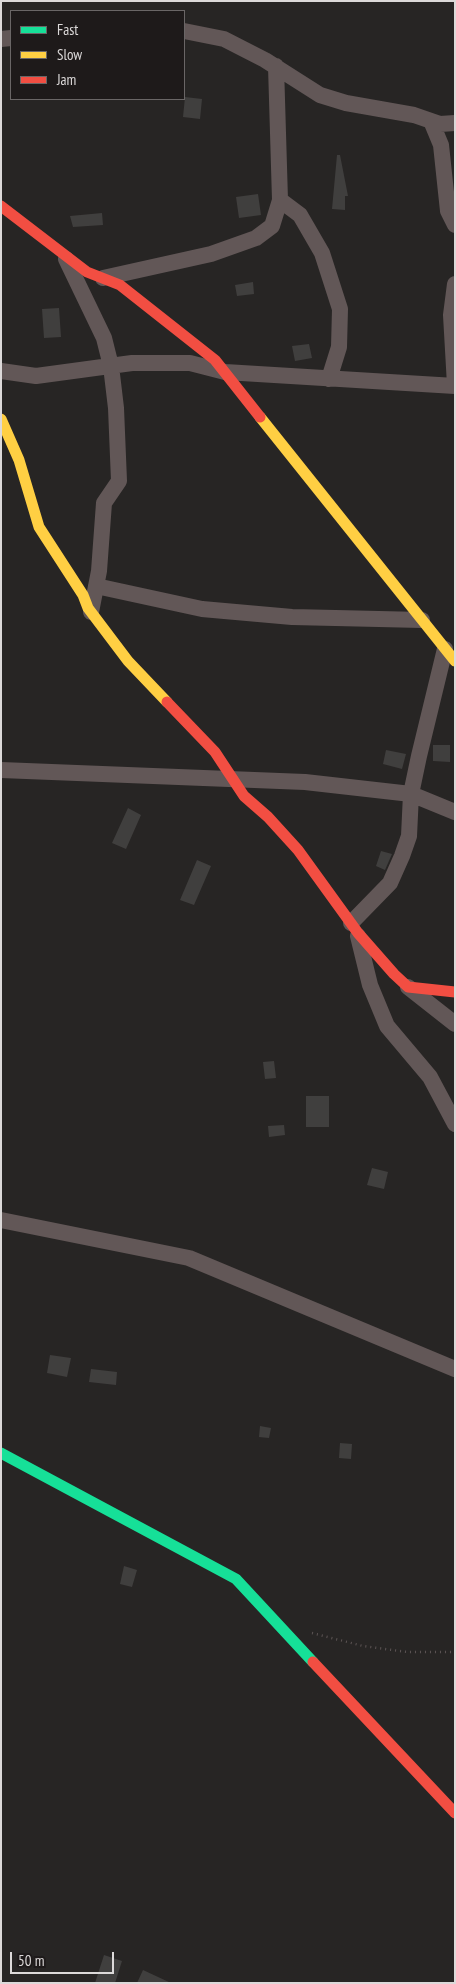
<!DOCTYPE html>
<style>
body{margin:0}
#map{position:relative;width:456px;height:1984px;overflow:hidden;background:#272524;font-family:"PT Sans Narrow",sans-serif}
canvas{display:block}
.frame{position:absolute;inset:0;border:2px solid #dcd9d9;pointer-events:none}
.legend{position:absolute;left:10px;top:10px;width:175px;height:90px;box-sizing:border-box;background:#1e1a1a;border:1px solid #6a6666;margin:0;padding:6px 9px;list-style:none;font-size:15px;color:#dcd9d9}
.legend li{display:flex;align-items:center;gap:10px;height:25px}
.legend b{width:25px;border:1px solid #6a6666}
.scale{position:absolute;left:10px;top:1952px;width:104px;height:22px;box-sizing:border-box;border:2px solid #dcd9d9;border-top:0;padding-left:6px;font-size:15px;line-height:18px;white-space:nowrap;color:#dcd9d9;-webkit-text-stroke:4px #1e1a1a;paint-order:stroke}
</style>
<div id="map">
<canvas width="456" height="1984"></canvas>
<div class="frame"></div>
<ul class="legend">
<li><b style="height:6px;background:#16e098"></b>Fast</li>
<li><b style="height:6px;background:#ffcf43"></b>Slow</li>
<li><b style="height:6px;background:#f24e42"></b>Jam</li>
</ul>
<div class="scale">50 m</div>
</div>
<script>
const g = document.querySelector('canvas').getContext('2d');
g.lineJoin = 'round';
function fillPath(path, color) { g.fillStyle = color; g.fill(path, 'evenodd'); }
const poly = rows => new Path2D(rows.map(r => 'M' + r).join(''));
function stroke(path, color, width, dash) { g.strokeStyle = color; g.lineWidth = width; g.lineCap = dash ? 'butt' : 'round'; g.setLineDash(dash || []); g.stroke(path); }
fillPath(poly([
 [185,97,202,99,200,119,183,117],
 [337,155,340,155,348,196,345,196,345,210,332,209],
 [258,194,261,215,239,218,236,197],
 [102,213,103,225,73,227,70,216],
 [253,282,254,294,237,296,235,285],
 [59,308,61,337,44,338,42,309],
 [309,344,312,358,295,361,292,346],
 [433,745,450,745,450,762,433,761],
 [386,750,406,754,402,769,383,764],
 [128,808,141,815,126,849,112,843],
 [381,851,392,854,385,870,376,866],
 [197,860,211,866,194,905,180,900],
 [274,1061,276,1078,265,1079,263,1062],
 [306,1096,329,1096,329,1127,306,1127],
 [284,1125,285,1135,269,1137,268,1126],
 [372,1168,388,1172,384,1189,367,1185],
 [50,1355,71,1358,67,1377,47,1373],
 [91,1369,117,1372,116,1385,89,1382],
 [260,1426,271,1428,269,1438,259,1437],
 [340,1443,352,1444,351,1459,339,1458],
 [124,1566,137,1570,132,1587,120,1584],
 [104,1955,122,1961,115,1983,95,1983],
 [143,1970,171,1983,137,1983]
]), '#403f3e');
stroke(poly([
 [312,1633,363,1646,407,1652,455,1652]
]), '#5d5555', 2.5, [1, 4]);
stroke(poly([
 [184,31,224,39,265,60,320,95,346,103,414,115,440,124,455,123],
 [1,39,11,38],
 [431,121,441,145,448,211,455,225],
 [280,200,300,215,322,253,340,309,339,347,329,379],
 [66,259,104,338,111,366,116,408,119,481,104,503,99,571,91,612],
 [103,278,211,254,256,238,272,226,280,200,276,66],
 [455,284,451,315,455,385],
 [1,371,36,376,132,363,190,363,225,372,455,386],
 [96,586,202,609,292,617,422,620],
 [1,770,305,782,411,794,455,812],
 [351,923,390,883,402,856,409,836,411,794,419,756,445,649],
 [358,936,370,985,387,1026,430,1077,455,1124],
 [408,987,455,1024],
 [1,1220,189,1258,455,1369]
]), '#625757', 16);
stroke(poly([
 [1,1453,236,1579,313,1662]
]), '#16e098', 11);
stroke(poly([
 [260,417,455,661],
 [1,419,19,460,39,527,83,595,88,608,128,661,167,702]
]), '#ffcf43', 11);
stroke(poly([
 [1,206,87,272,120,285,215,360,260,417],
 [167,702,215,752,244,796,268,817,298,850,358,933,394,974,408,987,455,992],
 [313,1662,455,1813]
]), '#f24e42', 11);
</script>
